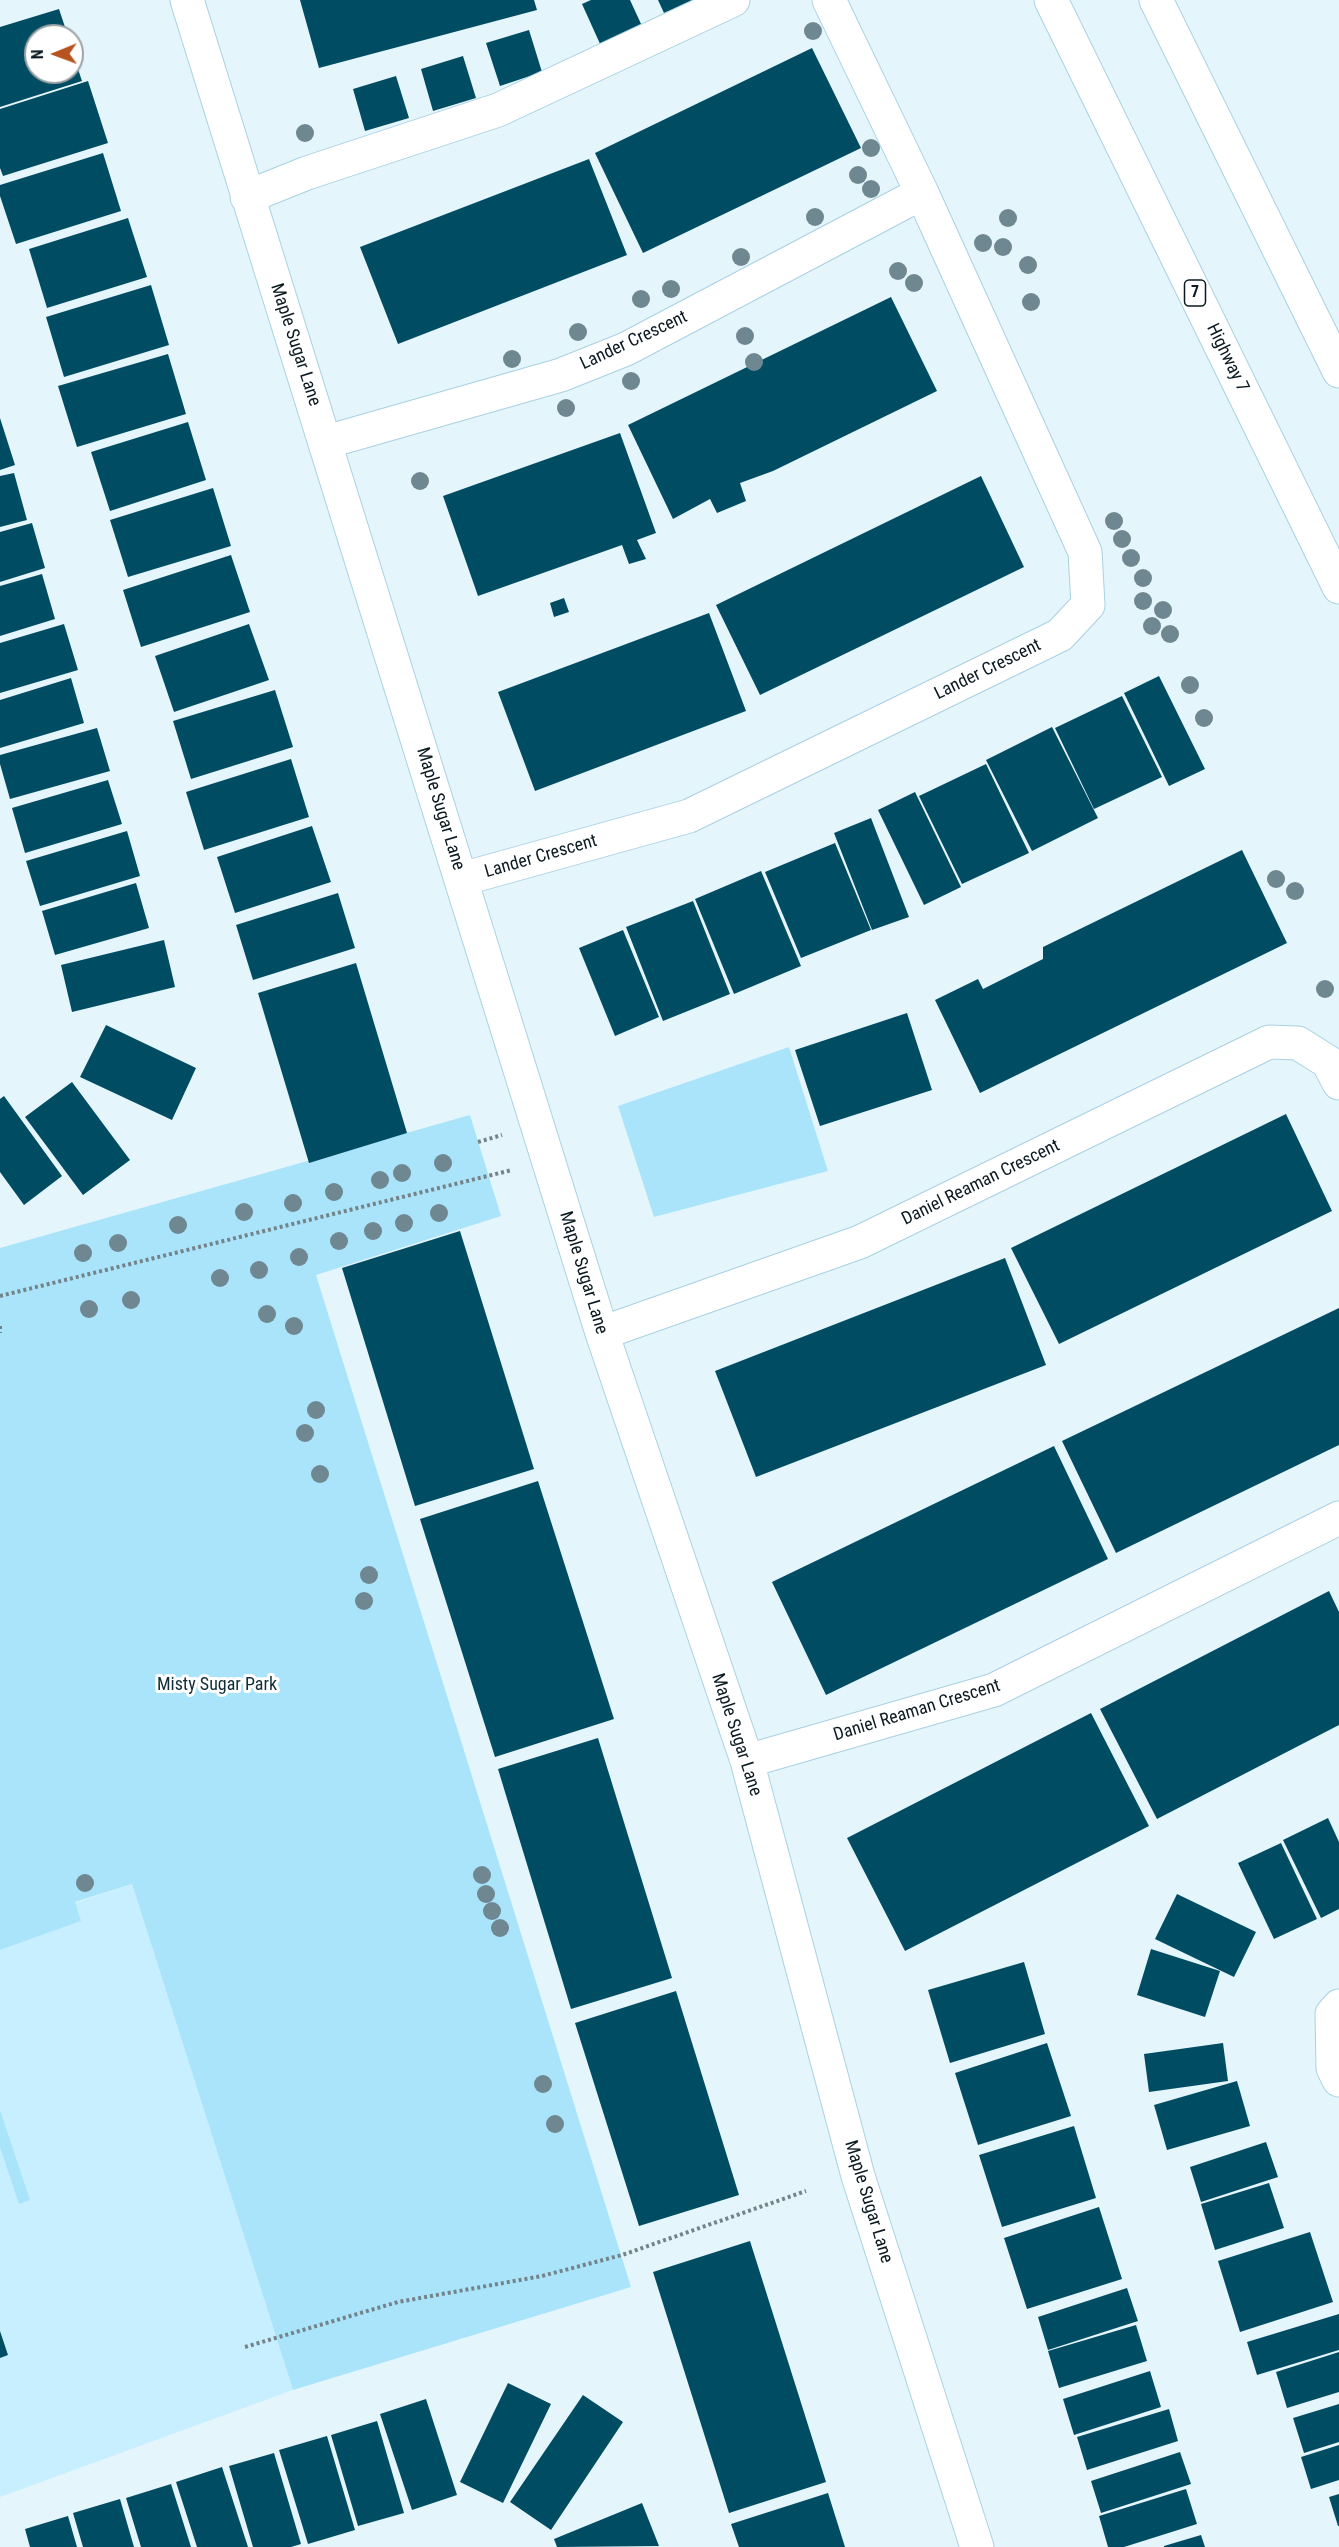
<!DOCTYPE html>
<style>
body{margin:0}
#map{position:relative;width:1339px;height:2547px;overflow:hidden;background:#e5f5fc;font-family:"Roboto Condensed",sans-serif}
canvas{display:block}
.north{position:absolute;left:24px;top:24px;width:60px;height:60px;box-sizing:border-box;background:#fff;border:2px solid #9da3a6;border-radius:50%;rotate:269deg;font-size:16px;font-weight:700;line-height:24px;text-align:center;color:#0b1a20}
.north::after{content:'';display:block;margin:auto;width:21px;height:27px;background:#b7531f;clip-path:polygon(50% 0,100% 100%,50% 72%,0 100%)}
</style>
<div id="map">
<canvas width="1339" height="2547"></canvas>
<div class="north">N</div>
</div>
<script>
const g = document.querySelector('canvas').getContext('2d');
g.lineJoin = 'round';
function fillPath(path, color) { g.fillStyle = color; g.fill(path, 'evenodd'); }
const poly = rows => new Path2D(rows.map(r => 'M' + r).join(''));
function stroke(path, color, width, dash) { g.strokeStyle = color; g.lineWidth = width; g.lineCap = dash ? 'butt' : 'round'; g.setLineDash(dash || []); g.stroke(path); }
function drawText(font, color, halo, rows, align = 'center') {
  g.font = font + ' "Roboto Condensed",sans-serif'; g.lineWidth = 6; g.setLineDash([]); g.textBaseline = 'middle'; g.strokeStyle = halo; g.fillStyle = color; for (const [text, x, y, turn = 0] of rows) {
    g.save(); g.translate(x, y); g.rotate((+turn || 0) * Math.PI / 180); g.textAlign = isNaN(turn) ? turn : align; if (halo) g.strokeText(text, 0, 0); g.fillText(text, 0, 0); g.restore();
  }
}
fillPath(poly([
 [132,1884,293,2390,0,2497,0,1950,80,1921,75,1903]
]), '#c7efff');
fillPath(poly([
 [789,1047,828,1171,654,1217,618,1106],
 [470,1115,501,1216,316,1275,631,2287,293,2390,132,1884,75,1902,81,1921,0,1950,0,1248],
 [0,2110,30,2200,19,2204,0,2147]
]), '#aae4fb');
fillPath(poly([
 [300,0,534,0,537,10,319,68],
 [591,0,630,0,642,26,601,46,582,4],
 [658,0,694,0,664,13],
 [59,9,68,36,36,36,36,72,72,72,72,51,82,81,0,107,0,27],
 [529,30,542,72,500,86,486,43],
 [812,48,861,148,643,253,595,153],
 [463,56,476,98,433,111,421,69],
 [396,76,409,118,365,131,353,89],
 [88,81,108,143,3,176,0,168,0,109],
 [103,153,121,211,16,244,0,196,0,185],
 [589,159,627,255,398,344,360,247],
 [128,218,147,277,47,308,29,249],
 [151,285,169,345,64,377,46,317],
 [891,297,937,391,773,471,740,483,746,501,717,513,710,499,673,519,628,425],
 [168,354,186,414,77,447,58,386],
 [0,418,15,465,0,470],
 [188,422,206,480,110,511,91,452],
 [620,433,656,533,637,540,646,559,629,564,622,545,478,596,443,496],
 [14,473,27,520,0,527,0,476],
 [981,476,1024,567,760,695,716,605],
 [213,488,231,546,128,577,110,520],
 [32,523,45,568,0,582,0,532],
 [231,555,250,612,141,647,123,590],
 [42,574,55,619,0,636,0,586],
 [564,598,569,612,554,617,550,603],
 [709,613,746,711,535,791,498,692],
 [64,624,78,670,0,693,0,643],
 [249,624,269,680,174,712,155,656],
 [1159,676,1205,769,1169,786,1124,693],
 [71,678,84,723,0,748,0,700],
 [275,690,293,747,191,779,173,721],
 [1122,696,1162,777,1094,809,1055,728],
 [1052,727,1098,818,1032,851,986,760],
 [97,728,110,771,10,799,0,764,0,755],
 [291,759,309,817,204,850,186,792],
 [986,764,1029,853,962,884,919,796],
 [108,780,122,824,25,853,12,808],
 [915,792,961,887,924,905,878,810],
 [871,818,909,917,872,930,834,833],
 [312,826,331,882,235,913,217,857],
 [127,831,140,876,40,906,26,861],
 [835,843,871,930,801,958,765,872],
 [1242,850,1287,943,980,1093,935,1000,978,979,983,989,1043,959,1043,947],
 [761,871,801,966,734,994,695,899],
 [136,883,149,928,55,955,42,911],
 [338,893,355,948,253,980,236,925],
 [693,901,730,994,663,1021,626,927],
 [623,930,659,1017,615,1036,579,948],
 [164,940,175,987,72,1012,61,965],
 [356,963,407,1133,309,1163,258,993],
 [907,1013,932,1090,820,1126,795,1050],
 [106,1025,196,1068,172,1120,80,1077],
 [72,1082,130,1160,83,1195,25,1117],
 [4,1096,62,1176,24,1205,0,1172,0,1099],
 [1286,1114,1332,1211,1059,1344,1011,1248],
 [460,1231,534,1469,415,1506,342,1268],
 [1005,1258,1046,1365,756,1477,715,1371],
 [1339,1308,1339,1445,1116,1553,1062,1441],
 [1054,1446,1108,1559,826,1695,772,1582],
 [538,1481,614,1719,495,1757,420,1519],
 [1329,1591,1339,1612,1339,1725,1157,1819,1100,1709],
 [1091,1713,1149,1826,905,1951,847,1838],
 [598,1738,672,1978,571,2009,498,1769],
 [1328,1818,1339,1842,1339,1909,1321,1918,1283,1840],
 [1281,1843,1317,1919,1274,1939,1238,1863],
 [1177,1894,1256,1932,1234,1977,1155,1939],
 [1151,1949,1220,1971,1205,2017,1137,1995],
 [1024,1962,1045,2034,950,2063,928,1990],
 [676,1991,739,2195,639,2226,575,2023],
 [1047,2043,1071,2116,978,2145,955,2073],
 [1223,2043,1228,2081,1149,2092,1144,2054],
 [1237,2081,1250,2126,1167,2150,1154,2105],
 [1074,2126,1096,2198,1002,2227,979,2155],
 [1266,2142,1278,2177,1201,2202,1190,2167],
 [1269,2183,1284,2228,1215,2250,1201,2204],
 [1099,2207,1122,2279,1027,2309,1004,2238],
 [1310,2232,1333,2302,1240,2332,1218,2261],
 [750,2241,826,2482,729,2513,653,2272],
 [1127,2288,1138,2321,1048,2350,1038,2317],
 [1339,2314,1339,2350,1257,2375,1247,2342],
 [1136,2325,1147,2361,1059,2388,1048,2351],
 [0,2331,8,2355,0,2358],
 [1339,2352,1339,2392,1287,2408,1276,2372],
 [1150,2371,1161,2407,1074,2435,1063,2399],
 [508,2383,551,2404,503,2503,460,2482],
 [583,2395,623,2422,551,2530,510,2502],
 [426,2399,457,2495,412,2510,380,2414],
 [1339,2404,1339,2442,1304,2453,1293,2418],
 [1169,2409,1178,2441,1087,2470,1077,2437],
 [377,2421,404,2513,358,2526,331,2435],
 [327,2436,355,2530,308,2544,279,2450],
 [1339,2445,1339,2480,1311,2489,1301,2457],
 [1180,2452,1191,2484,1101,2513,1091,2481],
 [274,2453,301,2544,291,2547,253,2547,229,2466],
 [222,2467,248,2547,197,2547,176,2482],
 [171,2484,191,2547,141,2547,126,2498],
 [1186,2489,1197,2524,1124,2547,1108,2547,1099,2516],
 [828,2493,845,2547,739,2547,731,2524],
 [1339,2494,1339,2526,1338,2526,1329,2497],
 [120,2499,134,2547,83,2547,73,2513],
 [642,2503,659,2546,557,2547,554,2539],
 [68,2516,77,2547,30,2547,25,2529],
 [1201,2535,1205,2547,1164,2547,1164,2546]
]), '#004d63');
const minor = poly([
 [187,0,602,1333,747,1761,858,2176,977,2547],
 [247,197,307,173,498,110,733,0],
 [326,442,561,375,626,349,922,193],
 [462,879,689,816,1060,635,1088,605,1085,552,922,193,829,0],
 [602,1333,860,1242,1269,1042,1298,1043,1328,1062,1339,1083],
 [747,1761,994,1690,1339,1518],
 [1339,2006,1332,2014,1333,2068,1339,2080]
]);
const major = poly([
 [1051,0,1339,587],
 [1156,0,1339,371]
]);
stroke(minor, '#a9d1e2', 35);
stroke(major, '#a9d1e2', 35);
stroke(poly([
 [478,1142,502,1135],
 [0,1296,512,1170],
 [0,1326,0,1333],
 [245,2347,398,2302,542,2276,622,2255,806,2191]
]), '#74838a', 4, [3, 3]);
stroke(minor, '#fff', 33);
stroke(major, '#fff', 33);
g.fillStyle = '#6f8790';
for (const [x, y] of [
 [813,31],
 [305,133],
 [871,148],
 [858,175],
 [871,189],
 [815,217],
 [1008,218],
 [983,243],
 [1003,247],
 [741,257],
 [1028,265],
 [898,271],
 [914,283],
 [671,289],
 [641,299],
 [1031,302],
 [578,332],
 [745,336],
 [512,359],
 [754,362],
 [631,381],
 [566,408],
 [420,481],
 [1114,521],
 [1122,539],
 [1131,558],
 [1143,578],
 [1143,601],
 [1163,610],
 [1152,626],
 [1170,634],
 [1190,685],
 [1204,718],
 [1276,879],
 [1295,891],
 [1325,989],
 [443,1163],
 [402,1173],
 [380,1180],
 [334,1192],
 [293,1203],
 [244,1212],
 [439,1213],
 [404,1223],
 [178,1225],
 [373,1231],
 [339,1241],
 [118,1243],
 [83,1253],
 [299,1257],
 [259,1270],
 [220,1278],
 [131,1300],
 [89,1309],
 [267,1314],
 [294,1326],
 [316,1410],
 [305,1433],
 [320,1474],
 [369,1575],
 [364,1601],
 [482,1875],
 [85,1883],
 [486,1894],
 [492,1911],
 [500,1928],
 [543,2084],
 [555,2124]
]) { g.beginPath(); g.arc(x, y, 9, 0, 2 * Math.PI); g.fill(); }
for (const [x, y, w] of [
 [1195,293,21]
]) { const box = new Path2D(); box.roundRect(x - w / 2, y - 13, w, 26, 4.5); g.fillStyle = '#fff'; g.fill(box); stroke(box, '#0b1a20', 1.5); }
drawText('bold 16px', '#0b1a20', null, [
 ["7",1195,293]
]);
drawText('18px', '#0b1a20', '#fff', [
 ["Lander Crescent",634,341,-25],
 ["Maple Sugar Lane",295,345,72],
 ["Highway 7",1227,358,64],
 ["Lander Crescent",988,670,-26],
 ["Maple Sugar Lane",440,809,73],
 ["Lander Crescent",541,857,-16],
 ["Daniel Reaman Crescent",981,1183,-26],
 ["Maple Sugar Lane",583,1273,73],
 ["Daniel Reaman Crescent",917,1711,-17],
 ["Maple Sugar Lane",736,1735,72],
 ["Maple Sugar Lane",868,2202,73]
]);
drawText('18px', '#0e2d38', '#fff', [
 ["Misty Sugar Park",217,1685]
]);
</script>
